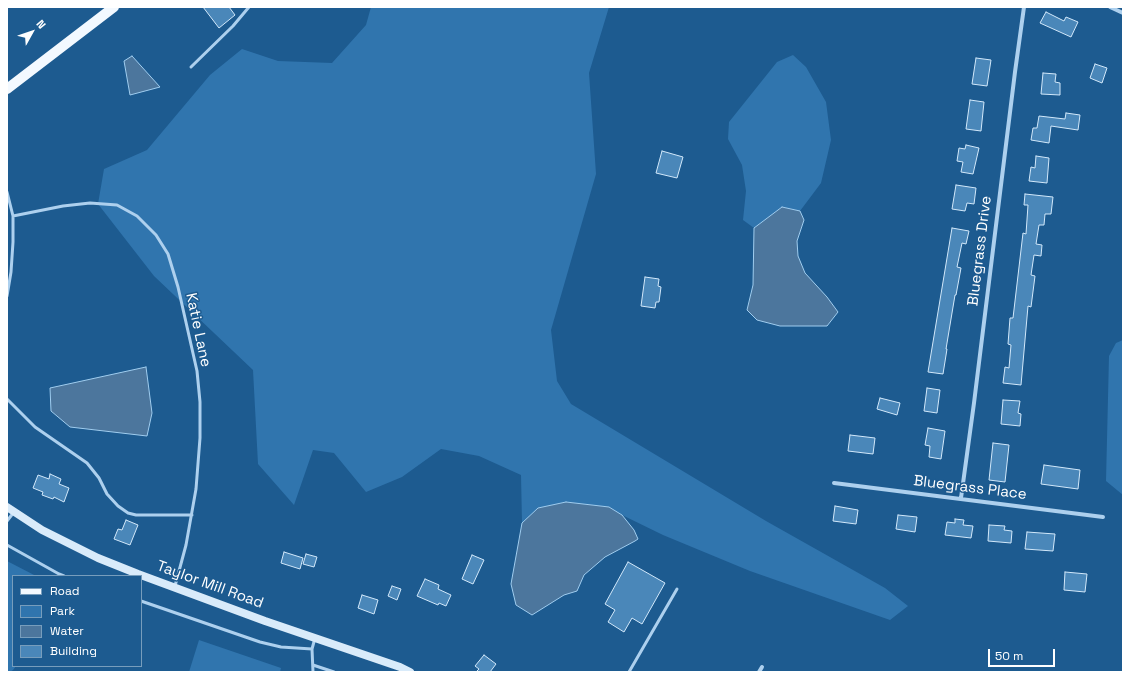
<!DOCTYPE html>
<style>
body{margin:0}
#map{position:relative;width:1130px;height:679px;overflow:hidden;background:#1d5b90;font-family:"Space Grotesk",sans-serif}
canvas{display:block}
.frame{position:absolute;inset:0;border:8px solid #fff;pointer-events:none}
.legend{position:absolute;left:12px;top:575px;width:130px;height:92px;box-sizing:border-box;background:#1d5b90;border:1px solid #779dbc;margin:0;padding:5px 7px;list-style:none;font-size:12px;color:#fff}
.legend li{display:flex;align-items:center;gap:8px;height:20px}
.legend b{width:20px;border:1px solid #779dbc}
.north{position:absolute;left:12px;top:12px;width:40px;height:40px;-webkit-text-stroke:3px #1d5b90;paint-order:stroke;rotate:50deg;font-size:11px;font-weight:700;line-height:16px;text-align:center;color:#fff}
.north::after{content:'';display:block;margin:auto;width:14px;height:18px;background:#fff;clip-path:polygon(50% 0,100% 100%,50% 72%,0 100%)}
.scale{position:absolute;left:988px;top:649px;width:67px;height:18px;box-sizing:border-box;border:2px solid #fff;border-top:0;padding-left:5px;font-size:12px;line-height:14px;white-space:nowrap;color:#fff;-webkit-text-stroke:3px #1d5b90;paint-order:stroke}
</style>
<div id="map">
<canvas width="1130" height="679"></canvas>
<div class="frame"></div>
<ul class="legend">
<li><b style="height:5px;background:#f3f9ff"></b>Road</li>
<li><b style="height:11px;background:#3075ae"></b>Park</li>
<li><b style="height:11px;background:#4c769d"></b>Water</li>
<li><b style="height:11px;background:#4a87b9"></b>Building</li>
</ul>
<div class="north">N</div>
<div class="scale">50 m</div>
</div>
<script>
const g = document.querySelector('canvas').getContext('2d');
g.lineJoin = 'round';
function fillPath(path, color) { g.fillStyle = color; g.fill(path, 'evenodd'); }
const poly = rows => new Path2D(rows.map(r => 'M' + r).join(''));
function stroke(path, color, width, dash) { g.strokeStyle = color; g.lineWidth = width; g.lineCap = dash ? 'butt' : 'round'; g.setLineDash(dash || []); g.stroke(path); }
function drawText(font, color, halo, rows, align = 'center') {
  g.font = font + ' "Space Grotesk",sans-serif'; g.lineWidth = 3; g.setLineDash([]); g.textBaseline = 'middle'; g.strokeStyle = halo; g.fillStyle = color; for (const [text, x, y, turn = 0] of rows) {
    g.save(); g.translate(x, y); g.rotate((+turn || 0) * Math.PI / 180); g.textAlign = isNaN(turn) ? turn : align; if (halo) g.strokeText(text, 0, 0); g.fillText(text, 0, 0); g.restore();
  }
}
fillPath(poly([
 [371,7,609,7,589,73,596,174,551,330,557,381,571,404,766,521,885,588,908,606,890,620,750,571,663,535,622,515,609,507,566,502,538,508,522,523,521,475,479,456,441,449,402,477,366,492,334,453,313,450,294,505,258,464,253,370,154,276,98,204,104,169,147,150,210,75,242,49,278,61,332,63,366,25],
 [793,55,806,67,826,102,831,140,821,183,800,211,782,207,754,228,743,220,746,191,742,165,728,139,729,122,777,62],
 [1123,340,1123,495,1106,481,1109,356,1116,343],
 [7,561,36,576,13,576,13,666,16,666,13,670,10,672,7,672],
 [199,640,281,668,280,672,189,672]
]), '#3075ae');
const water = poly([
 [132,56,160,87,130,95,124,61,132,56],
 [782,207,800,211,804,220,797,241,798,256,805,273,827,297,838,312,827,326,780,326,757,320,747,310,753,285,754,228,782,207],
 [146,367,152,413,147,436,70,427,51,411,50,388,146,367],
 [566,502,609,507,622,515,634,530,638,539,635,541,605,557,584,575,577,591,564,595,532,615,516,605,511,584,522,523,538,508,566,502]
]);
fillPath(water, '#4c769d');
stroke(water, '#a0cdef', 1);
const building = poly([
 [203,7,229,7,235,15,219,28,203,7],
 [1046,12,1064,21,1066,17,1078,22,1071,37,1040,23,1046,12],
 [976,58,991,60,987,86,972,84,976,58],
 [1095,64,1107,68,1102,83,1090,78,1095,64],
 [1043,73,1056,74,1055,82,1060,83,1060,95,1041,94,1043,73],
 [970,100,984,102,981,131,966,129,970,100],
 [1066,113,1080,115,1078,130,1051,126,1049,143,1031,140,1033,128,1037,128,1039,116,1065,119,1066,113],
 [966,145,979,148,973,174,961,172,963,162,957,161,959,148,965,149,966,145],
 [662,151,683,157,677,178,656,173,662,151],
 [1036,156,1049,158,1047,183,1029,181,1031,167,1035,168,1036,156],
 [956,185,976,188,974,204,967,203,965,211,952,209,956,185],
 [1025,194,1053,197,1051,214,1045,214,1044,225,1039,225,1036,244,1042,245,1041,256,1034,255,1031,275,1035,276,1031,307,1028,306,1021,385,1003,383,1005,367,1009,368,1011,345,1008,344,1010,318,1013,318,1023,233,1026,234,1028,205,1024,205,1025,194],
 [952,228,969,231,966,244,962,243,957,267,961,268,956,295,955,295,946,349,947,349,943,374,928,372,952,228],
 [645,277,659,279,658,286,661,287,659,302,656,302,655,308,641,306,645,277],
 [927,388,940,390,937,413,924,411,927,388],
 [880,398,900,403,897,415,877,409,880,398],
 [1003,400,1020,401,1018,413,1021,414,1020,426,1001,424,1003,400],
 [928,428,945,431,941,459,929,457,930,446,925,445,928,428],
 [850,435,875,438,873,454,848,451,850,435],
 [993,443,1009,445,1005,482,989,480,993,443],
 [1044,465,1080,470,1078,489,1041,484,1044,465],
 [50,474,61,479,59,484,69,488,64,502,54,497,53,499,42,495,43,492,33,488,38,475,49,479,50,474],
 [835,506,858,510,856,524,833,521,835,506],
 [898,515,917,517,915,532,896,529,898,515],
 [955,519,964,520,963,525,973,526,971,538,945,535,947,522,955,523,955,519],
 [126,520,138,525,130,545,114,539,118,529,122,530,126,520],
 [989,525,1005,526,1004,530,1012,531,1011,543,988,541,989,525],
 [1027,532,1055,534,1053,551,1025,549,1027,532],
 [284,552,303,558,300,569,281,563,284,552],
 [306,554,317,557,314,567,303,564,306,554],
 [472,555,484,560,473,584,462,579,472,555],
 [628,562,665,583,642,624,632,618,624,632,608,622,615,610,605,604,628,562],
 [1065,572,1087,574,1085,592,1064,590,1065,572],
 [425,579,439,585,438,589,451,595,446,606,439,603,438,605,417,596,425,579],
 [392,586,401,589,397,600,388,596,392,586],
 [362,595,378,600,374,614,358,608,362,595],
 [484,655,496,664,490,672,476,672,479,669,475,666,484,655]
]);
fillPath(building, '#4a87b9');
stroke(building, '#d2e8fa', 1);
stroke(poly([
 [191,67,233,26,249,7],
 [7,192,13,216,13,242,11,272,7,296],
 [13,216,63,206,90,203,117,205,137,216,156,235,168,254,178,287,197,371,200,402,200,438,196,489,186,545,175,586],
 [7,399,35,427,87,463,99,478,107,494,118,506,128,513,136,515,192,515],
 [7,521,14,512],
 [7,545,59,574,64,576],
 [141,601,260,642,281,647,312,649],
 [313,665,334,672],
 [313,672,312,649,315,638],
 [629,672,677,589]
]), '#add0ee', 3);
stroke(poly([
 [1110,7,1123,13],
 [834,483,1103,517],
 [961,498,974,403,1015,72,1024,7],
 [759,672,762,667]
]), '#add0ee', 4);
stroke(poly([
 [7,507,42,530,98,558,138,574,265,621,400,667,410,672]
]), '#d9ebfa', 8);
stroke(poly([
 [7,89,114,7]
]), '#f3f9ff', 10);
drawText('15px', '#fff', '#1d5b90', [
 ["Bluegrass Drive",980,251,-83],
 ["Katie Lane",198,330,78],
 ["Bluegrass Place",970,488,7],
 ["Taylor Mill Road",210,585,20]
]);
</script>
